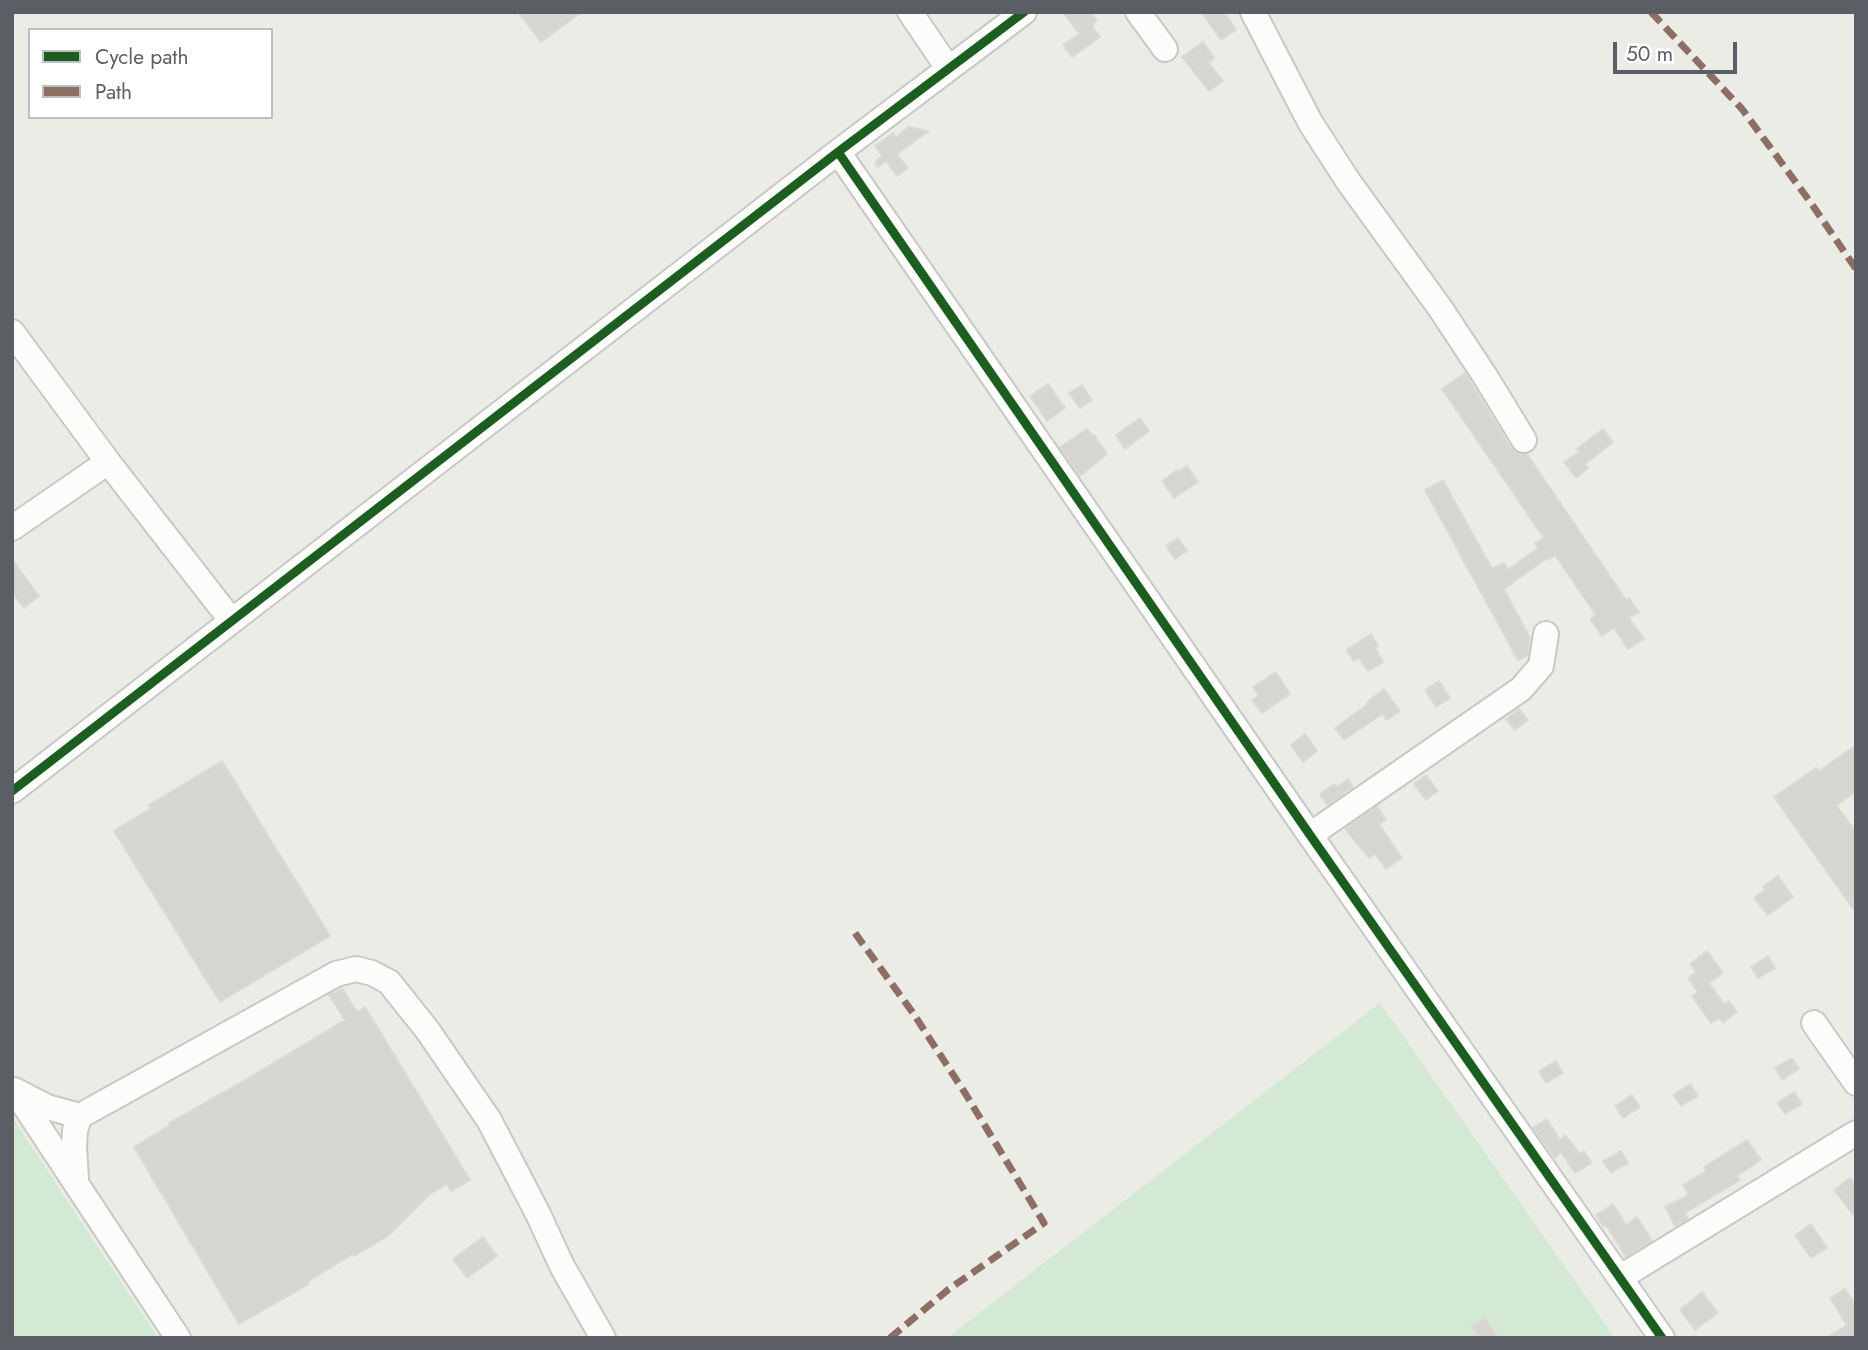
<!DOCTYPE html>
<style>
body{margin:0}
#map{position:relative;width:1868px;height:1350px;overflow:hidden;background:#ecece7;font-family:Jost,sans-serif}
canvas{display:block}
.frame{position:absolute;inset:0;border:14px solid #5c5e65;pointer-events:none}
.legend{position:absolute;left:28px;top:28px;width:245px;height:91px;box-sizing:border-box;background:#fff;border:2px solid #bebfc1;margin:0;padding:9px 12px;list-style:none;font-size:21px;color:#5c5e65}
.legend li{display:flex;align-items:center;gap:14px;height:35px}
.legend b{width:35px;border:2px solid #bebfc1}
.scale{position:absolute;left:1613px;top:42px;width:124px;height:32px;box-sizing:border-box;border:4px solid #5c5e65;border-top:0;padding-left:9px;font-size:21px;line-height:24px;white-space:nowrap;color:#5c5e65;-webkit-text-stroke:5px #fff;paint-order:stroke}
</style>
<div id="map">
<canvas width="1868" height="1350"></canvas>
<div class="frame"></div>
<ul class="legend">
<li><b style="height:9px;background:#1b5e20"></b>Cycle path</li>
<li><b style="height:9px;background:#8d6e63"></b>Path</li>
</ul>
<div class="scale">50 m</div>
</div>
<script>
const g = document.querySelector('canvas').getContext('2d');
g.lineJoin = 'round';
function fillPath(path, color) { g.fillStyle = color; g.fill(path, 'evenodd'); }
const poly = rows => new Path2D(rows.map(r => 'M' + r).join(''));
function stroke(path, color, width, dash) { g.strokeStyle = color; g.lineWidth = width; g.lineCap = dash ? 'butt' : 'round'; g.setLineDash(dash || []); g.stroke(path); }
fillPath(poly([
 [1380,1003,1615,1338,947,1338],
 [12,1117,158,1338,12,1338]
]), '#d3e9d4');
const building = poly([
 [518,12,582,12,541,42,518,12],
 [1063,12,1091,12,1097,21,1093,24,1093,27,1100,37,1072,57,1063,45,1079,34,1063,12],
 [1201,12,1224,12,1236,30,1221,40,1201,12],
 [1203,42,1214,58,1209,63,1223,81,1209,91,1182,57,1203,42],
 [908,127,929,131,897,154,908,168,897,176,886,161,878,167,875,163,882,155,875,146,893,133,896,138,908,127],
 [1465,373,1511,448,1518,453,1527,454,1626,600,1629,598,1639,612,1629,618,1644,639,1628,649,1614,628,1602,636,1590,619,1596,615,1555,555,1548,560,1547,558,1504,589,1530,638,1528,655,1518,660,1425,490,1443,480,1492,569,1504,563,1508,570,1538,548,1535,543,1544,538,1442,389,1465,373],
 [1048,384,1065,408,1047,421,1030,396,1048,384],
 [1082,385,1092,400,1080,408,1069,393,1082,385],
 [1140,418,1149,431,1125,449,1116,435,1140,418],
 [1087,429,1092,436,1094,435,1107,454,1080,476,1060,447,1087,429],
 [1603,429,1613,442,1585,464,1588,468,1576,478,1564,462,1579,452,1577,449,1603,429],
 [1187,466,1198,482,1174,498,1162,481,1177,470,1178,472,1187,466],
 [1178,538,1187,551,1175,559,1166,546,1178,538],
 [12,559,39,596,24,608,12,593,12,559],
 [1371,634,1378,646,1375,648,1383,662,1368,671,1359,658,1354,661,1346,650,1371,634],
 [1276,672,1290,694,1262,713,1252,700,1259,696,1253,687,1276,672],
 [1439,681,1450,698,1436,707,1425,690,1439,681],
 [1384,689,1400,711,1387,720,1382,714,1344,740,1335,728,1368,704,1367,702,1384,689],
 [1519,709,1528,720,1515,730,1506,719,1519,709],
 [1305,734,1317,751,1303,762,1291,745,1305,734],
 [1856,745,1856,792,1836,805,1856,832,1856,913,1774,797,1816,768,1819,771,1856,745],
 [222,761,330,936,220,1002,114,831,151,808,149,805,222,761],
 [1426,775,1438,791,1426,800,1414,784,1426,775],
 [1348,779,1353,787,1327,805,1320,794,1334,784,1337,787,1348,779],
 [1377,806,1386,820,1379,824,1402,858,1386,869,1375,854,1369,858,1345,829,1377,806],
 [1778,876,1793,897,1768,915,1754,898,1765,890,1763,887,1778,876],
 [1707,951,1723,973,1709,983,1724,1004,1729,1001,1737,1012,1723,1023,1719,1018,1711,1023,1692,996,1698,992,1688,978,1696,972,1690,964,1707,951],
 [1768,956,1775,968,1758,978,1751,967,1768,956],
 [342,988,357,1012,365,1007,470,1180,451,1191,447,1184,430,1194,388,1236,354,1256,353,1254,307,1282,309,1284,239,1324,134,1147,170,1125,169,1123,240,1083,345,1020,329,995,342,988],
 [1792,1058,1799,1069,1782,1080,1775,1068,1792,1058],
 [1556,1061,1563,1073,1546,1083,1539,1071,1556,1061],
 [1690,1084,1698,1096,1681,1106,1673,1095,1690,1084],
 [1794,1092,1802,1104,1785,1114,1777,1103,1794,1092],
 [1632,1095,1640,1107,1623,1118,1615,1106,1632,1095],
 [1547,1119,1560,1140,1565,1135,1580,1154,1584,1151,1592,1163,1575,1173,1561,1152,1555,1158,1533,1128,1547,1119],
 [1747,1140,1761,1160,1737,1176,1740,1180,1685,1213,1688,1219,1675,1226,1665,1207,1689,1195,1683,1185,1706,1171,1704,1167,1747,1140],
 [1621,1151,1628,1163,1611,1173,1603,1161,1621,1151],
 [1850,1178,1856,1185,1856,1219,1834,1190,1850,1178],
 [1613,1204,1626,1225,1637,1217,1652,1241,1626,1257,1606,1225,1604,1227,1596,1215,1613,1204],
 [1811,1224,1827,1248,1811,1258,1795,1235,1811,1224],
 [483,1237,497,1256,467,1278,453,1259,483,1237],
 [1845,1289,1856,1305,1856,1338,1826,1338,1847,1325,1830,1298,1845,1289],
 [1702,1292,1718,1313,1695,1330,1680,1310,1702,1292],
 [1485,1318,1498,1338,1479,1338,1471,1326,1485,1318]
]);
fillPath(building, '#d6d5d2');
stroke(building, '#dbdad6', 2);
const minor = poly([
 [910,12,948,68],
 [1138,12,1165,49],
 [1253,12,1310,122,1348,181,1440,308,1485,376,1524,440],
 [838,152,1310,835,1662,1338],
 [12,332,108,462,231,620],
 [12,528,108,462],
 [12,791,838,152,1024,12],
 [1310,835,1521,689,1541,666,1546,634],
 [1814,1023,1856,1083],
 [14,1090,47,1107,80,1116,336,974,356,969,372,973,389,982,428,1031,489,1120,538,1214,562,1266,603,1338],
 [17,1094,178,1338],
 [76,1179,74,1146,75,1130,80,1116],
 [1621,1277,1856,1133]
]);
stroke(minor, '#c8c9c7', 28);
stroke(minor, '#fcfcfb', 24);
stroke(poly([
 [1651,12,1742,109,1811,203,1856,269],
 [855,933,913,1013,965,1093,1044,1223,949,1289,890,1338]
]), '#8d6e63', 7, [14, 7]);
stroke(poly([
 [838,152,1310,835,1662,1338],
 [12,791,838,152,1024,12]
]), '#1b5e20', 9);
</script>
